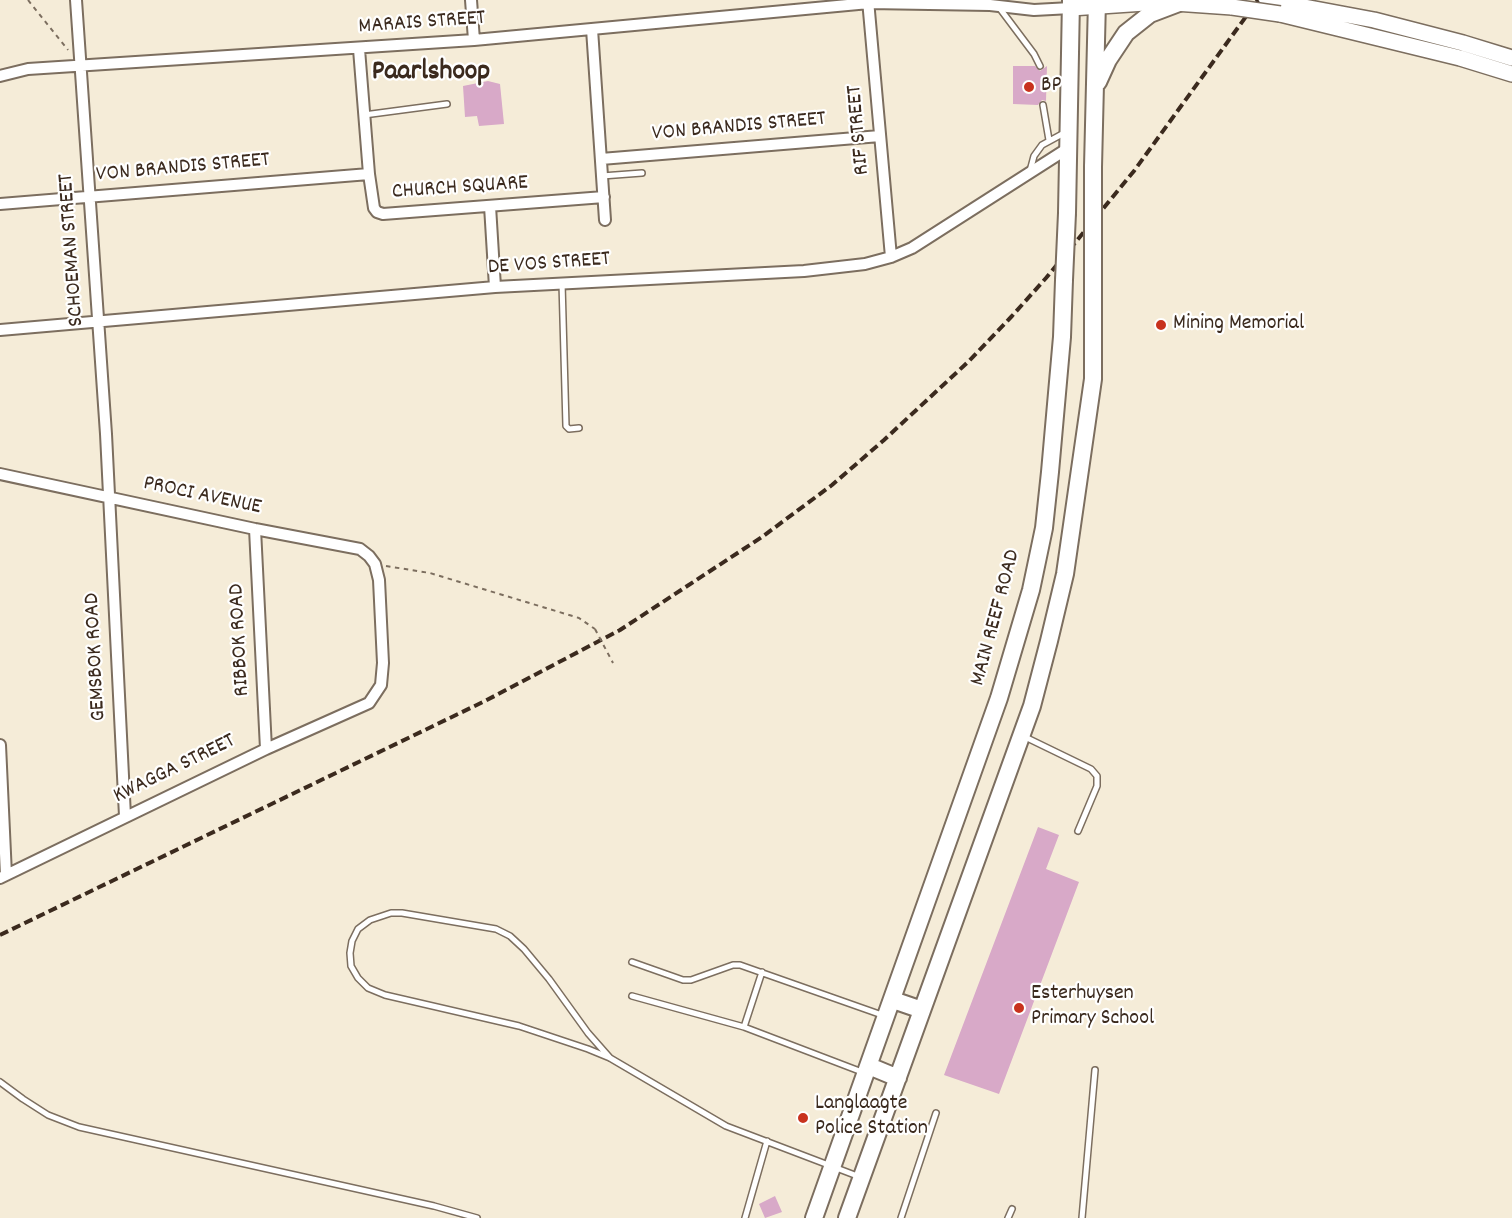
<!DOCTYPE html>
<style>
body{margin:0}
canvas{display:block;background:#f5ecd8}
</style>
<canvas width="1512" height="1218"></canvas>
<script>
const g = document.querySelector('canvas').getContext('2d');
g.lineJoin = 'round';
function fillPath(path, color) { g.fillStyle = color; g.fill(path, 'evenodd'); }
const poly = rows => new Path2D(rows.map(r => 'M' + r).join(''));
function stroke(path, color, width, dash) { g.strokeStyle = color; g.lineWidth = width; g.lineCap = dash ? 'butt' : 'round'; g.setLineDash(dash || []); g.stroke(path); }
function drawText(font, color, halo, rows, align = 'center') {
  g.font = font + ' Dekko,sans-serif'; g.lineWidth = 4.5; g.setLineDash([]); g.textBaseline = 'middle'; g.strokeStyle = halo; g.fillStyle = color; for (const [text, x, y, turn = 0] of rows) {
    g.save(); g.translate(x, y); g.rotate((+turn || 0) * Math.PI / 180); g.textAlign = isNaN(turn) ? turn : align; if (halo) g.strokeText(text, 0, 0); g.fillText(text, 0, 0); g.restore();
  }
}
fillPath(poly([
 [1013,66,1035,66,1040,71,1047,66,1046,101,1042,100,1038,105,1013,104],
 [488,81,500,84,504,124,479,126,477,116,465,117,463,86],
 [1038,827,1059,835,1046,869,1079,882,999,1094,944,1075],
 [775,1196,782,1212,765,1218,759,1204]
]), '#d8a9c8');
const service = poly([
 [998,6,1034,54,1040,66],
 [1043,105,1049,140],
 [364,115,447,104],
 [1030,171,1034,156,1042,145,1066,132],
 [602,176,642,173],
 [562,283,566,426,569,429,579,428],
 [1023,736,1091,769,1097,776,1097,786,1078,831],
 [632,962,683,980,691,980,733,965,740,965,882,1015],
 [632,996,744,1027,862,1072],
 [744,1027,762,972],
 [610,1058,588,1033,549,979,524,949,510,936,496,929,402,913,391,913,370,920,358,929,352,941,350,953,351,966,358,978,368,988,385,995,519,1026,588,1049,610,1058,726,1126,860,1177],
 [0,1082,23,1099,48,1115,79,1127,434,1206,477,1218],
 [745,1218,767,1141],
 [901,1218,936,1113],
 [1008,1218,1012,1209],
 [1082,1218,1095,1070]
]);
const minor = poly([
 [76,0,106,434,125,816],
 [471,0,474,40],
 [868,0,891,257],
 [592,29,605,220],
 [359,49,369,174,374,208,377,212,383,214,604,197],
 [0,76,28,69,474,40,869,3,990,5,1034,10,1071,8],
 [601,159,880,136],
 [0,204,369,174],
 [490,206,495,287],
 [0,330,495,287,804,271,865,264,891,257,912,248,1070,147],
 [0,474,255,529,360,549,369,556,375,564,379,580,383,663,381,685,369,703,266,749,0,878],
 [255,529,266,749],
 [0,745,6,875]
]);
const secondary = poly([
 [1266,0,1374,20,1463,43,1512,58],
 [1071,8,1160,2,1232,7],
 [1280,14,1460,58,1512,74]
]);
const primary = poly([
 [1098,82,1108,60,1126,33,1150,14,1179,3],
 [1093,167,1097,0],
 [1067,213,1071,0],
 [893,1000,922,1010],
 [869,1066,898,1078],
 [814,1218,999,698,1031,590,1044,528,1050,472,1062,337,1064,280],
 [847,1218,1032,706,1049,641,1065,574,1093,379,1093,243]
]);
stroke(service, '#7c6e5f', 8);
stroke(minor, '#7c6e5f', 14);
stroke(secondary, '#7c6e5f', 18);
stroke(primary, '#7c6e5f', 20);
stroke(poly([
 [28,0,68,50],
 [386,566,430,573,579,618,595,629]
]), '#7c6e5f', 2, [4.5, 4.5]);
stroke(service, '#fff', 5);
stroke(minor, '#fff', 10);
stroke(secondary, '#fff', 15);
stroke(primary, '#fff', 16);
stroke(poly([
 [0,935,485,701,620,630,762,537,832,485,884,440,969,361,1012,316,1046,278,1134,171,1258,0]
]), '#3b2a1e', 4, [9, 4.5]);
const secondaryBridge = poly([
 [1232,7,1280,14]
]);
const primaryBridge = poly([
 [1093,243,1093,167],
 [1064,280,1067,213]
]);
stroke(secondaryBridge, '#7c6e5f', 18, []);
stroke(primaryBridge, '#7c6e5f', 20, []);
stroke(poly([
 [595,629,613,663]
]), '#7c6e5f', 2, [4.5, 4.5]);
stroke(secondaryBridge, '#fff', 15);
stroke(primaryBridge, '#fff', 16);
for (const [x, y, r, color] of [
 [1029,87,6,"#c8321e"],
 [1161,325,6,"#c8321e"],
 [1019,1008,6,"#c8321e"],
 [803,1118,6,"#c8321e"]
]) { const dot = new Path2D(); dot.arc(x, y, r, 0, 2 * Math.PI); g.fillStyle = color; g.fill(dot); stroke(dot, '#fff', 2); }
drawText('22px', '#3b2a1e', '#fff', [
 ["MARAIS STREET",422,24,-4],
 ["VON BRANDIS STREET",739,128,-5],
 ["RIF STREET",860,130,-95],
 ["VON BRANDIS STREET",183,169,-5],
 ["CHURCH SQUARE",460,189,-4],
 ["SCHOEMAN STREET",73,250,-94],
 ["DE VOS STREET",549,265,-4],
 ["PROCI AVENUE",202,497,12],
 ["MAIN REEF ROAD",997,618,-75],
 ["RIBBOK ROAD",241,640,-93],
 ["GEMSBOK ROAD",97,657,-93],
 ["KWAGGA STREET",175,770,-26]
]);
drawText('22px', '#3b2a1e', '#fff', [
 ["BP",1041,87],
 ["Mining Memorial",1173,325],
 ["Esterhuysen",1031,995],
 ["Primary School",1031,1020],
 ["Langlaagte",815,1105],
 ["Police Station",815,1130]
], 'left');
drawText('bold 28px', '#3b2a1e', '#fff', [
 ["Paarlshoop",431,74]
]);
</script>
